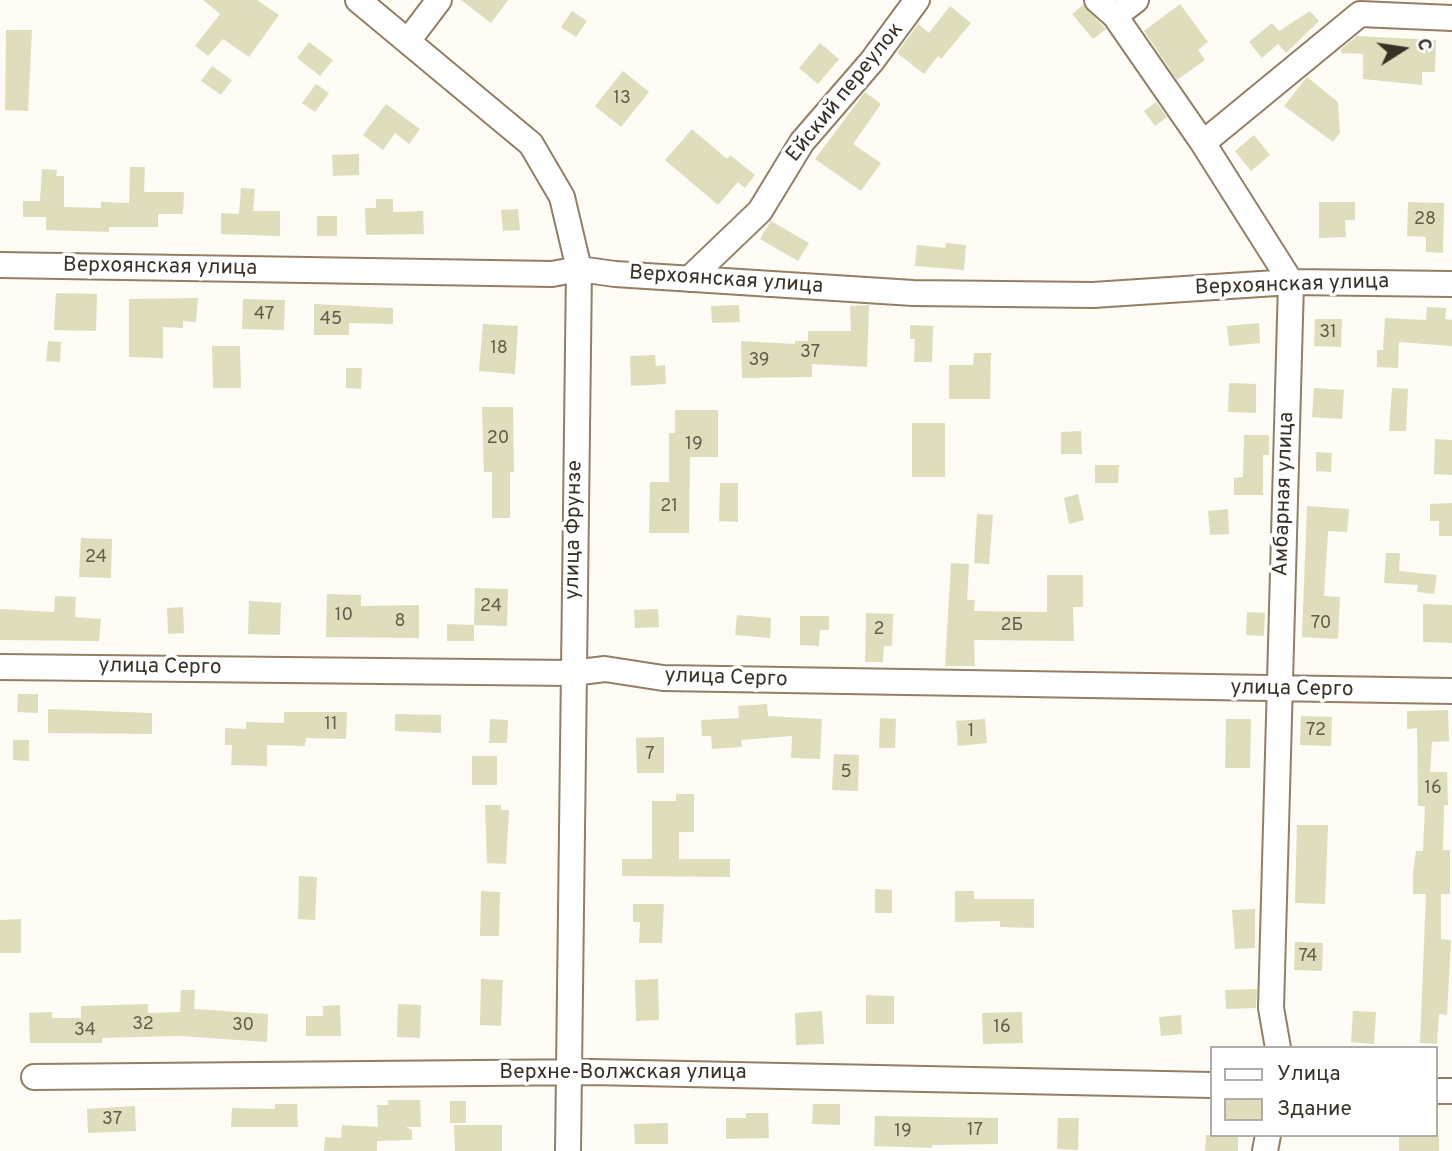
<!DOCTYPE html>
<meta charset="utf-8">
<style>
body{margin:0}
#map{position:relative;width:1452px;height:1151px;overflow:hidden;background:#fffbf5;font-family:Overpass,sans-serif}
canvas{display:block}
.legend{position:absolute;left:1210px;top:1046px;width:228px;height:91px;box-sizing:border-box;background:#fff;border:2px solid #b0ada8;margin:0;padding:9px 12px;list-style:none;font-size:21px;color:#393126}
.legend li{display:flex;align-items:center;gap:14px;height:35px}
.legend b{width:35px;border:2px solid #b0ada8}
.north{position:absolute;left:1368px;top:14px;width:70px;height:70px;-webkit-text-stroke:5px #fff;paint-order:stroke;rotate:78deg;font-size:19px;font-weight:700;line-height:28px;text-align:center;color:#393126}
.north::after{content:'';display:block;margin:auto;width:24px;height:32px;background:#393126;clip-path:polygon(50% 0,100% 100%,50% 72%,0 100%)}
</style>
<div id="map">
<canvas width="1452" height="1151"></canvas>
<ul class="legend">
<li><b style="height:9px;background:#fff"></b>Улица</li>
<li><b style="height:19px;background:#dfddbb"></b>Здание</li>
</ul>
<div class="north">С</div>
</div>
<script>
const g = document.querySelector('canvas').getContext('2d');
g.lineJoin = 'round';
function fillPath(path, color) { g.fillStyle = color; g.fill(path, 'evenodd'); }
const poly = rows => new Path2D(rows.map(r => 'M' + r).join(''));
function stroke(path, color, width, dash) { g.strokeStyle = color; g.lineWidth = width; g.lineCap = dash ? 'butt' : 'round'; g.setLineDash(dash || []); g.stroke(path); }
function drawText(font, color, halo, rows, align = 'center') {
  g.font = font + ' Overpass,sans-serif'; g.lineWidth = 7; g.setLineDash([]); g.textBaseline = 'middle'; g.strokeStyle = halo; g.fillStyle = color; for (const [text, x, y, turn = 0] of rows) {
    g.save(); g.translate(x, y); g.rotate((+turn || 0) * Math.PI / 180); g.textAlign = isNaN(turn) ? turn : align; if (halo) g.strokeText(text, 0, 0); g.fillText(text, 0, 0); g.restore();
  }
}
fillPath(poly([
 [203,0,257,0,279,15,249,57,223,39,208,56,195,46,220,14],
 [461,0,508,0,491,23],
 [1180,4,1208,42,1198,50,1205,60,1177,80,1144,31],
 [1083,5,1106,29,1093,39,1072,14],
 [950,6,971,23,941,59,938,56,924,74,897,53,918,24,929,33],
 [572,11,587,21,576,37,561,27],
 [1310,11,1319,21,1286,53,1278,44,1262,58,1249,42,1272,23,1279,31],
 [6,30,32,30,28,111,5,110],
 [1357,36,1436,40,1435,72,1422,72,1422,85,1363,79,1363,54,1341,53,1341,49],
 [309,42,333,60,320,76,297,58],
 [820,43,839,59,818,84,799,68],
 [212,66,232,80,221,95,201,81],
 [623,71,649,92,621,127,595,106],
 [1307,77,1338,102,1340,133,1333,142,1284,106],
 [316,84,329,93,315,112,302,103],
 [865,92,881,104,853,144,881,163,861,191,815,159],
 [1156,102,1167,117,1155,126,1144,111],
 [386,104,420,129,409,144,395,133,383,150,363,135],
 [692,129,727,159,730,155,755,175,745,188,738,182,718,205,665,160],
 [1254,135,1270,155,1251,171,1235,151],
 [359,154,359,175,333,176,332,155],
 [130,167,145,167,144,192,184,192,183,214,158,214,158,227,109,227,109,232,46,230,46,217,23,217,23,201,40,201,42,169,57,170,56,176,64,176,64,207,101,208,101,202,129,203],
 [241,188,255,189,253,211,280,211,280,236,221,234,221,213,239,214],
 [376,199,393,199,393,212,423,211,424,234,366,235,365,208,376,208],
 [1319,202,1355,202,1355,220,1345,220,1346,237,1319,238],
 [1408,202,1444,203,1443,253,1426,252,1426,237,1407,236],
 [518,209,520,230,503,231,501,210],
 [317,216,337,216,337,236,317,236],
 [771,221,809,243,798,261,760,239],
 [946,243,966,245,964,270,915,266,917,245,945,248],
 [56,293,97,294,96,331,54,330],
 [198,298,196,322,183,321,183,328,163,327,163,358,129,357,129,299],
 [243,299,285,300,284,330,242,329],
 [314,304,393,308,393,324,349,323,349,335,314,335],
 [739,305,740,322,712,323,711,306],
 [869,305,867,367,812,364,812,377,742,378,741,341,795,344,795,341,808,341,808,331,851,331,850,306],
 [1427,307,1446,308,1445,319,1452,320,1452,346,1399,342,1398,368,1377,367,1377,350,1383,350,1385,318,1426,320],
 [1315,319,1342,319,1341,347,1314,346],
 [1259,323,1260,343,1229,346,1227,326],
 [483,324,518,326,515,374,479,371],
 [910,325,933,326,932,362,914,362,915,339,910,339],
 [48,341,61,342,60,362,46,361],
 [212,346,240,346,241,388,213,388],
 [974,353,991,353,990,399,949,399,949,365,973,365],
 [655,355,656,366,665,365,666,384,631,386,630,356],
 [346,368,362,368,361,389,346,388],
 [1229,383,1256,384,1256,413,1228,412],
 [1314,388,1344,390,1342,419,1312,417],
 [1392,388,1408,389,1406,431,1389,431],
 [482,407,513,407,514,472,510,472,510,518,492,518,492,472,484,472],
 [675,410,718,410,718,457,690,457,689,533,649,533,650,482,669,482,669,433,675,433],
 [912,423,945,423,945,477,912,477],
 [1081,431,1082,454,1061,454,1061,432],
 [1244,435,1269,435,1269,455,1263,455,1263,495,1234,495,1234,478,1243,477],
 [1435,439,1452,440,1452,475,1434,474],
 [1316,452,1332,453,1331,472,1316,471],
 [1095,465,1119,465,1118,483,1095,483],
 [720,483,738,483,738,522,719,521],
 [1078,494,1084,520,1069,524,1064,498],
 [1452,503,1452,536,1439,536,1439,521,1430,521,1430,504],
 [1307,506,1349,509,1347,532,1328,531,1324,596,1340,597,1338,639,1302,637],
 [1228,509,1229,534,1210,535,1208,511],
 [977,514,993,515,989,564,974,563],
 [81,538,112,539,111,578,79,577],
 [1386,553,1400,553,1399,571,1437,575,1434,594,1417,592,1418,585,1384,583],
 [951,563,969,564,967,600,975,600,974,611,1047,612,1047,575,1083,575,1083,607,1073,607,1074,641,974,640,975,666,945,666],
 [475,588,508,589,507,626,474,625],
 [327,594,361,595,361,606,419,605,419,638,326,637],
 [55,596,76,597,75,617,101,619,99,641,0,640,0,609,54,612],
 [249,601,281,603,280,635,248,634],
 [1423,604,1452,605,1452,643,1423,642],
 [183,607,184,633,168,634,167,608],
 [658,609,659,627,635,628,634,610],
 [1247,612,1265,613,1264,636,1246,635],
 [866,613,893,614,892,646,884,646,883,662,865,662],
 [737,615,771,618,770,638,735,635],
 [800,616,829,616,829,630,820,630,819,646,800,645],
 [447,624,474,625,474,641,447,641],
 [18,694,38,694,38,713,17,712],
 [767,704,768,716,822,719,820,759,791,758,792,736,741,740,742,747,712,749,711,736,702,736,701,720,739,718,738,706],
 [48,709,152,713,152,734,48,733],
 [1448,710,1449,741,1432,742,1430,772,1447,772,1448,805,1444,805,1443,850,1450,850,1450,894,1441,894,1441,939,1451,940,1447,1015,1439,1014,1437,1044,1420,1043,1426,894,1413,894,1413,873,1416,851,1423,851,1425,806,1418,806,1417,728,1407,729,1407,711],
 [284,712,347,712,346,739,306,738,305,746,267,745,267,766,231,765,232,745,225,745,225,728,246,729,246,722,284,723],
 [395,714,441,715,441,733,395,731],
 [1301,716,1332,717,1331,746,1300,745],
 [880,718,896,719,895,748,879,748],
 [490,719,508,720,507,743,489,743],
 [985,719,987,743,958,746,956,721],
 [1226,719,1251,719,1250,768,1225,768],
 [664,737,664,773,637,773,636,738],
 [13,740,29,740,29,761,13,760],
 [834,754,859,755,858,791,832,790],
 [472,756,497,756,497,785,472,785],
 [676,794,694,794,694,832,679,832,679,859,730,859,730,877,622,876,622,859,652,859,652,801,676,801],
 [485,805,501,805,501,810,509,810,506,864,487,863],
 [1297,825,1328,825,1325,904,1295,903],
 [299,876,317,877,315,920,298,919],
 [875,889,892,890,892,913,875,913],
 [481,891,500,892,499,936,480,936],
 [955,891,974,891,974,899,1034,899,1034,928,1000,927,1000,921,955,922],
 [633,904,664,904,662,943,639,943,640,922,633,922],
 [1255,909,1255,948,1235,949,1232,910],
 [21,919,21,953,0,953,0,920],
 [1295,942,1323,943,1322,971,1294,970],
 [481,979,503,980,501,1026,480,1025],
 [658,979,659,1020,636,1021,635,980],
 [1257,989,1256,1008,1226,1009,1225,990],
 [181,990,195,990,194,1009,268,1014,267,1042,180,1036,102,1038,102,1043,30,1043,29,1013,52,1012,52,1018,81,1018,81,1006,148,1004,148,1013,180,1012],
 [866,995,894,996,894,1024,866,1024],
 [398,1004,421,1005,420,1038,397,1037],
 [340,1005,341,1036,306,1036,306,1016,323,1016,323,1006],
 [822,1011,824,1044,796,1045,795,1013],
 [1353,1011,1376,1012,1374,1044,1351,1042],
 [1022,1012,1023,1043,983,1044,982,1013],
 [1181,1015,1182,1034,1161,1036,1159,1017],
 [388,1100,420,1100,421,1127,406,1127,412,1130,412,1140,377,1141,377,1151,324,1151,325,1137,341,1138,342,1125,378,1127,377,1105,388,1105],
 [450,1101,466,1101,466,1123,450,1123],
 [275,1104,297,1104,298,1127,231,1127,232,1108,275,1109],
 [813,1104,840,1104,840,1125,812,1124],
 [135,1106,136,1131,88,1133,87,1109],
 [746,1113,768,1113,769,1138,726,1139,726,1118,746,1118],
 [875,1116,998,1118,998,1144,932,1145,932,1148,874,1146],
 [1058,1118,1079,1118,1078,1150,1057,1149],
 [668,1123,668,1144,635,1144,634,1124],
 [454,1125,502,1125,502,1151,455,1151],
 [1206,1135,1238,1136,1238,1151,1205,1151],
 [1399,1135,1439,1135,1439,1151,1399,1151]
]), '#dfddbb');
const minor = poly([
 [358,0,531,144,562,197,579,269,568,1151],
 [1097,0,1115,16,1203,143,1291,282,1271,1008,1278,1048],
 [1115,16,1136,0],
 [408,41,439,0],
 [1203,143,1360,14,1452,18],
 [0,265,552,274,579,269,615,274,913,293,1093,295,1291,282,1452,284],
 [689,279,760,211,802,142,872,61,917,0],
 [0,667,572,673,605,669,663,678,1452,691],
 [34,1077,591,1072,1212,1085],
 [1436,1091,1452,1091],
 [1265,1151,1268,1135]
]);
stroke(minor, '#927f65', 28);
stroke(minor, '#fff', 24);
drawText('18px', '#625c4b', null, [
 ["13",622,99],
 ["28",1425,220],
 ["47",264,315],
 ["45",331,320],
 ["31",1328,333],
 ["18",499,349],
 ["37",810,353],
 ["39",759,361],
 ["20",498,439],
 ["19",694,445],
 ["21",669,507],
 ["24",96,558],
 ["24",491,607],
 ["10",344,616],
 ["8",400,622],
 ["70",1321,624],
 ["2Б",1012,626],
 ["2",879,630],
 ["11",331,725],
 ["72",1316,731],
 ["1",971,732],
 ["7",650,755],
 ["5",846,773],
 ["16",1433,789],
 ["74",1308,957],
 ["32",143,1025],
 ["30",243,1026],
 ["16",1002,1028],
 ["34",85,1031],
 ["37",112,1120],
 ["17",975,1131],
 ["19",903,1132]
]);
drawText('21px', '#393126', '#fff', [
 ["Ейский переулок",846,93,-51],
 ["Верхоянская улица",160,268,1],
 ["Верхоянская улица",726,281,4],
 ["Верхоянская улица",1292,286,-2],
 ["Амбарная улица",1285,494,-88],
 ["улица Фрунзе",575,530,-89],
 ["улица Серго",160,668,1],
 ["улица Серго",726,679,2],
 ["улица Серго",1292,690,1],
 ["Верхне-Волжская улица",623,1074]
]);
</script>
